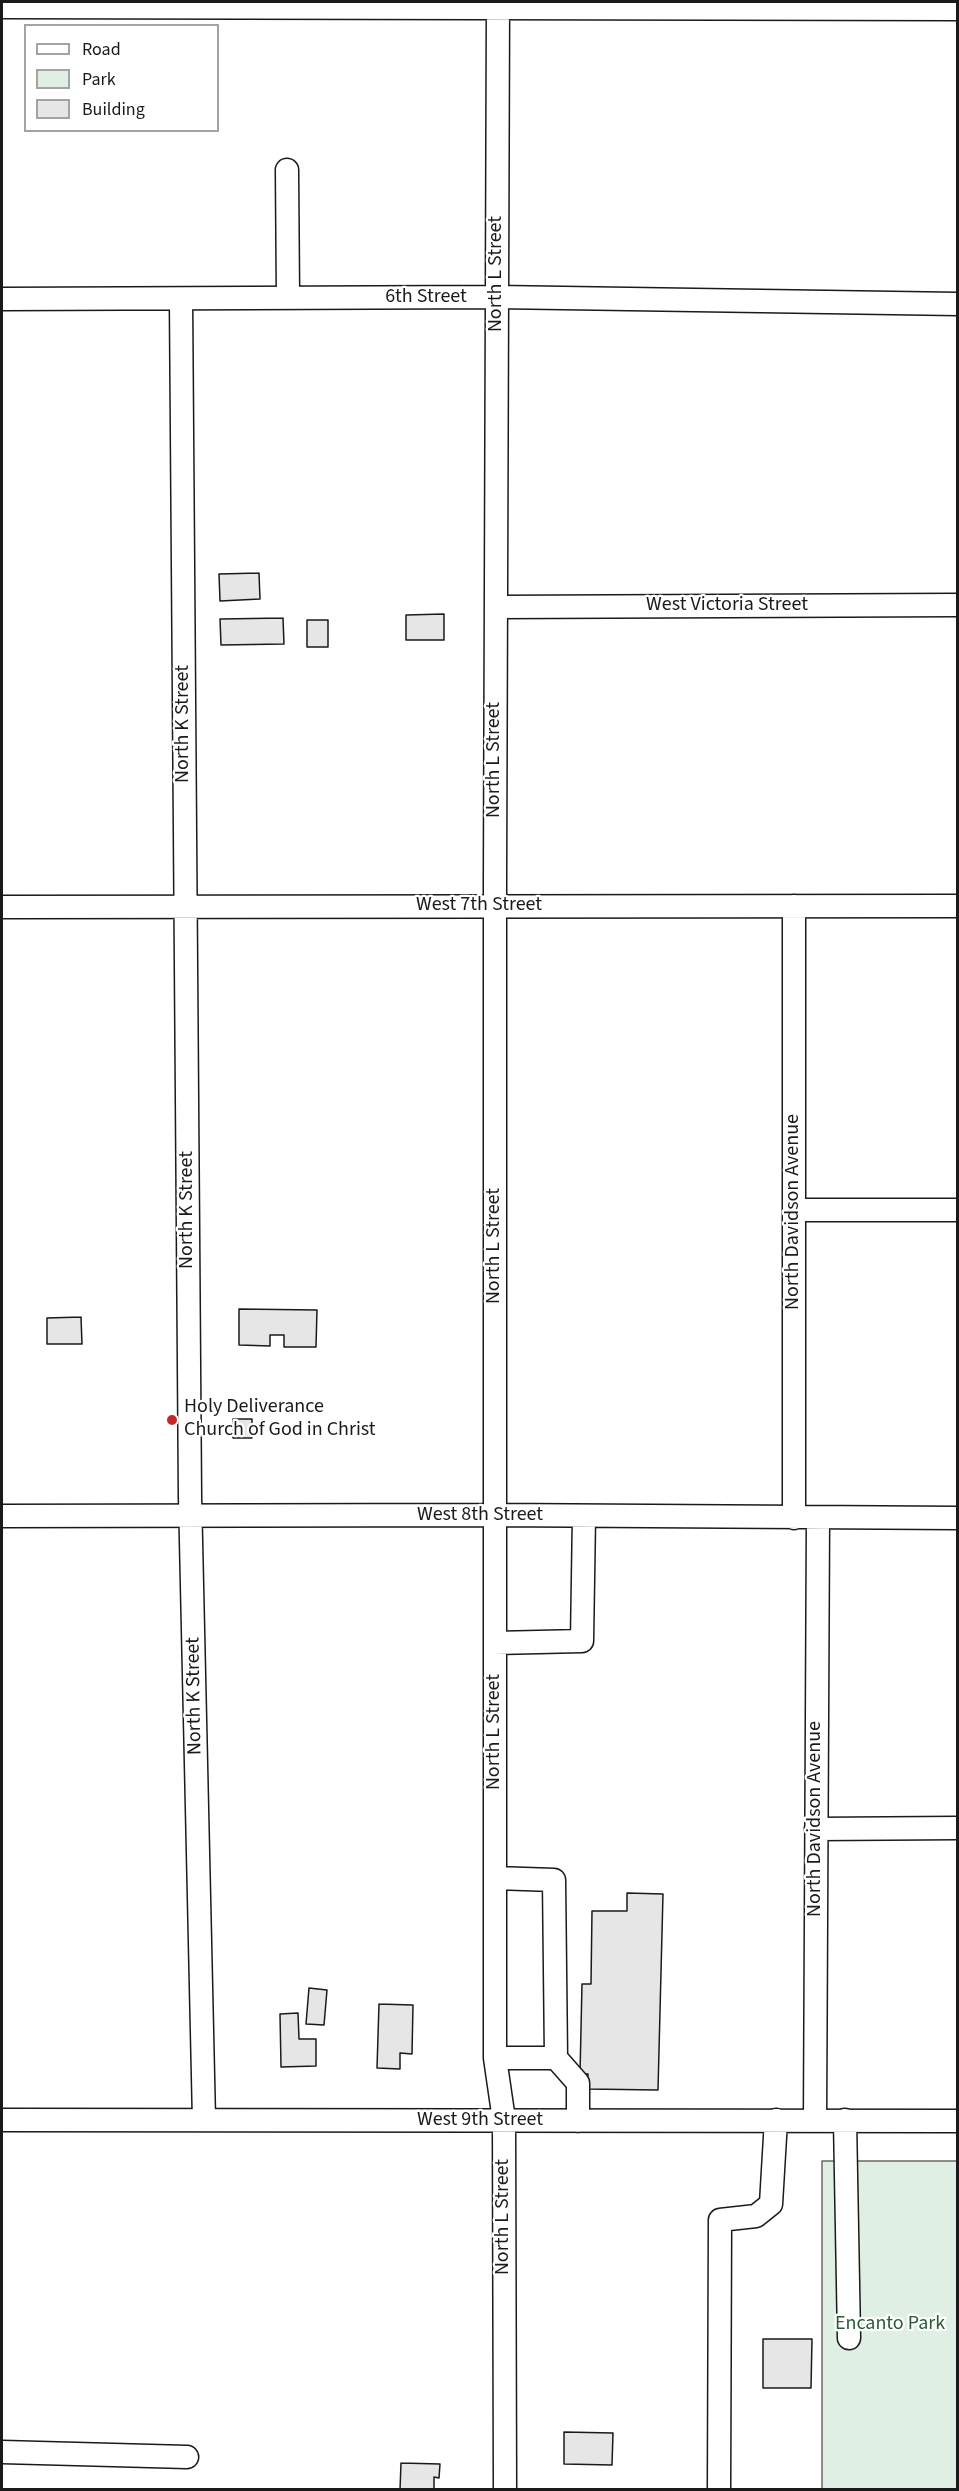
<!DOCTYPE html>
<style>
body{margin:0}
#map{position:relative;width:959px;height:2491px;overflow:hidden;background:#fff;font-family:"Source Sans 3",sans-serif}
canvas{display:block}
.frame{position:absolute;inset:0;border:3px solid #1a1a1a;pointer-events:none}
.legend{position:absolute;left:24px;top:24px;width:195px;height:108px;box-sizing:border-box;background:#fff;border:2px solid #a3a3a3;margin:0;padding:8px 10px;list-style:none;font-size:18px;color:#1a1a1a}
.legend li{display:flex;align-items:center;gap:12px;height:30px}
.legend b{width:30px;border:2px solid #a3a3a3}
</style>
<div id="map">
<canvas width="959" height="2491"></canvas>
<div class="frame"></div>
<ul class="legend">
<li><b style="height:8px;background:#fff"></b>Road</li>
<li><b style="height:16px;background:#e0efe3"></b>Park</li>
<li><b style="height:16px;background:#e6e6e6"></b>Building</li>
</ul>
</div>
<script>
const g = document.querySelector('canvas').getContext('2d');
g.lineJoin = 'round';
function fillPath(path, color) { g.fillStyle = color; g.fill(path, 'evenodd'); }
const poly = rows => new Path2D(rows.map(r => 'M' + r).join(''));
function stroke(path, color, width, dash) { g.strokeStyle = color; g.lineWidth = width; g.lineCap = dash ? 'butt' : 'round'; g.setLineDash(dash || []); g.stroke(path); }
function drawText(font, color, halo, rows, align = 'center') {
  g.font = font + ' "Source Sans 3",sans-serif'; g.lineWidth = 4.5; g.setLineDash([]); g.textBaseline = 'middle'; g.strokeStyle = halo; g.fillStyle = color; for (const [text, x, y, turn = 0] of rows) {
    g.save(); g.translate(x, y); g.rotate((+turn || 0) * Math.PI / 180); g.textAlign = isNaN(turn) ? turn : align; if (halo) g.strokeText(text, 0, 0); g.fillText(text, 0, 0); g.restore();
  }
}
const green = poly([
 [822,2161,957,2161,957,2489,822,2489,822,2161]
]);
fillPath(green, '#e0efe3');
stroke(green, '#6a6a6a', 1.5);
const building = poly([
 [259,573,260,599,220,601,219,574,259,573],
 [444,614,444,640,406,640,406,615,444,614],
 [283,618,284,644,221,645,220,619,283,618],
 [307,620,328,620,328,647,307,647,307,620],
 [239,1309,317,1310,316,1347,284,1347,284,1335,270,1335,270,1346,239,1345,239,1309],
 [81,1317,82,1344,47,1344,47,1318,81,1317],
 [233,1419,252,1419,252,1438,233,1438,233,1419],
 [627,1893,663,1894,658,2090,587,2089,588,2074,580,2074,582,1984,591,1984,592,1911,627,1911,627,1893],
 [309,1988,327,1990,324,2025,306,2024,309,1988],
 [379,2004,413,2005,412,2054,400,2053,400,2069,377,2068,379,2004],
 [298,2013,299,2039,316,2039,316,2066,281,2067,280,2014,298,2013],
 [763,2339,812,2339,811,2388,763,2388,763,2339],
 [564,2432,613,2433,612,2465,564,2464,564,2432],
 [401,2463,440,2464,439,2478,434,2477,434,2490,400,2490,401,2463]
]);
fillPath(building, '#e6e6e6');
stroke(building, '#1a1a1a', 1.5);
const minor = poly([
 [498,2,495,878,495,2058,504,2120,505,2490],
 [2,7,958,9],
 [287,170,288,298],
 [2,299,497,297,958,304],
 [181,299,190,1496,204,2120],
 [496,607,958,605],
 [794,906,794,1518],
 [2,907,958,906],
 [794,1210,958,1210],
 [2,1516,495,1515,958,1518],
 [495,1643,582,1641,584,1516],
 [816,1829,958,1828],
 [495,1878,554,1880,556,2058,578,2083,578,2121],
 [495,2058,556,2058],
 [2,2120,958,2121],
 [815,2120,818,1518],
 [845,2120,849,2338],
 [2,2452,187,2457],
 [719,2490,720,2220,756,2216,771,2204,776,2120]
]);
stroke(minor, '#1a1a1a', 25);
stroke(minor, '#fff', 22);
for (const [x, y, r, color] of [
 [172,1420,6,"#c62828"]
]) { const dot = new Path2D(); dot.arc(x, y, r, 0, 2 * Math.PI); g.fillStyle = color; g.fill(dot); stroke(dot, '#fff', 2); }
drawText('20px', '#1a1a1a', '#fff', [
 ["North L Street",497,274,-90],
 ["6th Street",426,298],
 ["West Victoria Street",727,606],
 ["North K Street",184,724,-90],
 ["North L Street",495,760,-90],
 ["West 7th Street",479,906],
 ["North K Street",188,1210,-90],
 ["North Davidson Avenue",794,1212,-90],
 ["North L Street",495,1246,-90],
 ["West 8th Street",480,1516],
 ["North K Street",195,1696,-91],
 ["North L Street",495,1732,-90],
 ["North Davidson Avenue",816,1819,-90],
 ["West 9th Street",480,2121],
 ["North L Street",504,2217,-90]
]);
drawText('20px', '#1a1a1a', '#fff', [
 ["Holy Deliverance",184,1408],
 ["Church of God in Christ",184,1431]
], 'left');
drawText('20px', '#2b5a34', '#fff', [
 ["Encanto Park",890,2325]
]);
</script>
